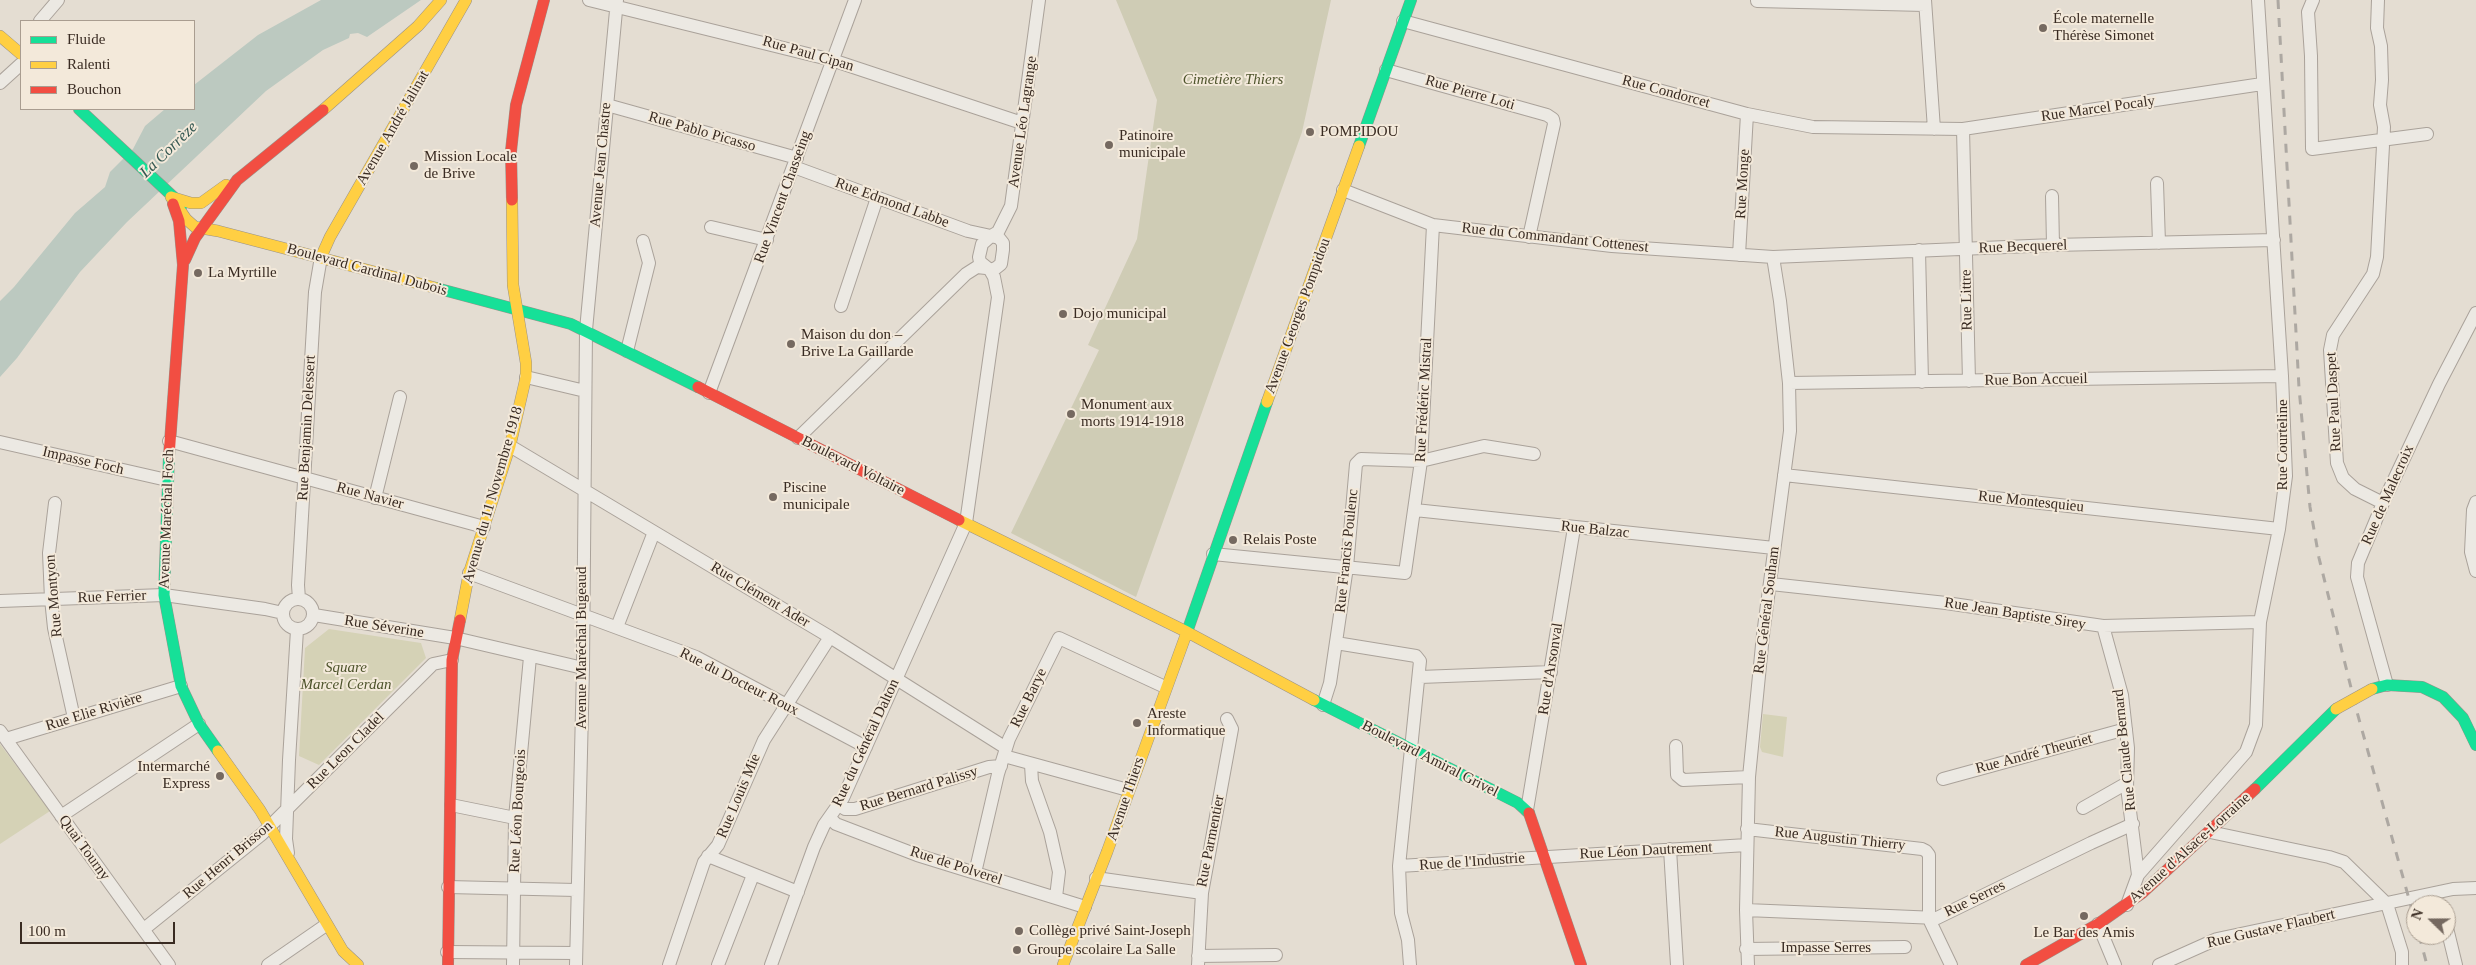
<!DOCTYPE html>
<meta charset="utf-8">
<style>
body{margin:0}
#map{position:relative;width:2476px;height:965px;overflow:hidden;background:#e4ddd2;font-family:Georgia,serif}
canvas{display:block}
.legend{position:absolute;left:20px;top:20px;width:175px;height:90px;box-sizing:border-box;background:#f3e9da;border:1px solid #a99d90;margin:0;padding:6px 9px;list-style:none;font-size:15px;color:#392b22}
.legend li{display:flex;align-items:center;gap:10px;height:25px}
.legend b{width:25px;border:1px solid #a99d90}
.north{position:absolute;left:2406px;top:895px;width:50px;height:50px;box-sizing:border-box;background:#f3e9da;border:1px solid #a99d90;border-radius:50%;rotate:292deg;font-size:14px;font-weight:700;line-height:20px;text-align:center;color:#392b22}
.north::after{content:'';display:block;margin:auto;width:18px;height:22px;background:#756960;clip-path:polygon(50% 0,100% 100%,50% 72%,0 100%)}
.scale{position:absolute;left:20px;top:922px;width:155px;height:22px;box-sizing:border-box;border:2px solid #392b22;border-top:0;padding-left:6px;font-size:15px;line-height:18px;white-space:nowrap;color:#392b22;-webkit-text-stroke:4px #f3e9da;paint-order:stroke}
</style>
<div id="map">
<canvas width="2476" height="965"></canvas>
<ul class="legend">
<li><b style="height:6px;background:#16e098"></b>Fluide</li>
<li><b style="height:6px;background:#ffcf43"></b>Ralenti</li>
<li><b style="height:6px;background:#f24e42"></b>Bouchon</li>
</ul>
<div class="north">N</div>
<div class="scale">100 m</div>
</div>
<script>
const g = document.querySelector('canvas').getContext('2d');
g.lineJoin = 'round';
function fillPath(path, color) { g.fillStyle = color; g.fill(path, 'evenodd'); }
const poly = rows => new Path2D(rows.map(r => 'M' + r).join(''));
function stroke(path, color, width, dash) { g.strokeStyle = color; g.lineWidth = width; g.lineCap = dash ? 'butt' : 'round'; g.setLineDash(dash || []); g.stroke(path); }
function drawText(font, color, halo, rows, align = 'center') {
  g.font = font + ' Georgia,serif'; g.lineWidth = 4; g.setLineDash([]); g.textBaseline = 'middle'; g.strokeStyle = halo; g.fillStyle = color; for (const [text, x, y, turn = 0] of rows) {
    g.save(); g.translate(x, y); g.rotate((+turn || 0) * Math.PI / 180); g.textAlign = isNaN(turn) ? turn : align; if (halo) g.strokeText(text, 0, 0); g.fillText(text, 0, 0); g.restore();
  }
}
fillPath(poly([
 [329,629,421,643,426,658,319,765,299,756,305,648],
 [1763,714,1787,717,1783,757,1762,752,1760,747],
 [0,744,50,811,0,844]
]), '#d5d2b6');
fillPath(poly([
 [1116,0,1331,0,1302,132,1136,597,1011,533,1099,350,1088,345,1137,239,1157,100]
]), '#cfccb5');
fillPath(poly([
 [321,0,421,0,367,37,358,33,350,34,349,38,323,50,266,91,127,222,80,272,17,358,0,377,0,301,14,287,75,213,105,187,110,172,133,149,145,126,165,109,194,109,194,85,258,35]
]), '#bcc9c0');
const street = poly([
 [589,0,832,60,1022,123],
 [1925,0,1934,129],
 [2313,0,2308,12,2311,56,2312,149,2427,134],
 [2378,0,2377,28,2381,46,2382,80,2380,105,2384,127,2377,257,2373,274,2333,335,2330,350,2337,463,2343,478,2355,489,2383,503],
 [1757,1,1925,5],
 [40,21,58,0],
 [1403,21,1747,114,1813,127,1963,129,2262,84],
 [1386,70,1547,115,1553,119,1554,124,1529,237],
 [0,83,21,64],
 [607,105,797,158],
 [1963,129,1969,381],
 [794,167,968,231,991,236,998,232,1011,206,1039,0],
 [2157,183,2159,243],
 [1343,190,1433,225,1612,246,1773,257,2053,245,2274,240],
 [2052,196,2053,245],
 [711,227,767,240],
 [991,236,999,238,1003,243,1003,250,1001,264,996,268,990,270,980,262,979,257,982,244,991,236],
 [1919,250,1922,382],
 [1739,255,1747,114],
 [841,306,877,198],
 [627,351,649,263,643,241],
 [526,377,585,391],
 [1789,383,2282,376],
 [709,393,855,0],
 [798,438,966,274,977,267,986,268],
 [169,441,484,527],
 [0,442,167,480],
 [510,446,830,637,1006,748],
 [1784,475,2279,529],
 [375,498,400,397],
 [2476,502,2473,510,2471,552,2476,571],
 [55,503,49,553,51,599,54,628,74,718],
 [1415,510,1774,548],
 [1213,554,1405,573,1421,461,1433,225],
 [469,573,696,657,866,747],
 [1771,584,1946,603,2103,626,2260,622],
 '283 614a15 15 0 1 1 30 0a15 15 0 1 1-30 0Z',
 [299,599,298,585,315,292,321,257],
 [0,601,164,595,265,609,283,613],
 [314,615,455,638,583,668],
 [2103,626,2122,695,2128,748,2127,787,2138,875],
 [617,627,654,532],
 [1336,643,1416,656,1420,661,1399,866,1401,913,1408,940,1410,965],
 [1420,677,1551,672],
 [2387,685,2357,577,2358,563,2383,503,2439,384,2476,313],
 [1323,705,1330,683,1347,567,1356,464,1361,459,1421,461,1484,446,1534,454],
 [0,731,169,965],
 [6,739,181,686],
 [1676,746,1677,775,1683,780,1749,777],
 [1004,756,1128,790],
 [1031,765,1032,781,1050,832,1059,872,1056,897],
 [1943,779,2126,729],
 [451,805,515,818],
 [839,805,845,809,855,809,989,767,1001,766],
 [2083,808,2127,783],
 [1527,810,1574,528],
 [61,816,199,724],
 [830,818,836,824,917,855,1085,907],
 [1747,829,1922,849,1926,851,1929,855,1929,919,1951,965],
 [2210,832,2329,857,2344,862,2387,904,2402,952,2402,965],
 [1670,849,1677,965],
 [288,853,286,839,289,760,297,630],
 [708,856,798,892],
 [1399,866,1747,845],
 [975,873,998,774,1009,739,1059,638,1165,687],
 [1096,878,1202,893],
 [448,887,576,890],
 [2127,905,2138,875,2246,752,2256,725,2260,622,2279,529,2286,476,2282,376,2258,0],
 [1746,910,1937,918,2091,843,2133,824],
 [2098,924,2115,965],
 [2446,924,2456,965],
 [144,929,262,834,433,664,452,660],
 [1746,949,1905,947],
 [447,952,576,953],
 [1198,956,1276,955],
 [268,965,326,925],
 [513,965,515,818,530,657],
 [576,965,583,668,586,330,617,0],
 [669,965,704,862,718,845,764,740,830,637],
 [718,965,753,875],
 [771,965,814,847,824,825,843,798,966,523,998,297,994,277,990,270],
 [1198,965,1202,893,1232,729,1227,719],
 [1748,965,1746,910,1749,777,1763,635,1790,431,1789,383,1780,301,1773,257],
 [2159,965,2217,939,2453,889,2476,888]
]);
const fast = poly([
 [79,109,182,205],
 [1359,146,1411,0],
 [436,288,571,324,698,387],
 [169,456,164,595,181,686,199,724,218,751],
 [1187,632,1267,402],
 [2372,689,2387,685,2422,687,2443,697,2463,718,2476,745],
 [1314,700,1518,803,1529,813],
 [2255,789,2336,709]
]);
const slow = poly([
 [0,36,21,54],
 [323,110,418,26,441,0],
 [171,197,191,203,201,203,226,185],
 [171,197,186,219,195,227,218,231,436,288],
 [321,257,330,237,466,0],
 [1267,402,1359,146],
 [959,520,1187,632,1314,700],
 [460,620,469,573,510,446,526,377,526,363,513,285,512,200],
 [218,751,260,810,343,951,358,965],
 [1063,965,1107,852,1187,632]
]);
const jam = poly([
 [512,200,511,151,516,105,544,0],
 [185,260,195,238,237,180,323,110],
 [698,387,959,520],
 [169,456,183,265,179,221,173,204],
 [1529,813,1581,965],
 [448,965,452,660,460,620],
 [2026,965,2098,924,2142,893,2255,789]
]);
stroke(street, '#aaa29a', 14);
stroke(fast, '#99928a', 12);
stroke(slow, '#99928a', 12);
stroke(jam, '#99928a', 12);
stroke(street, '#ece9e3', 12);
stroke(fast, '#16e098', 11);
stroke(slow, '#ffcf43', 11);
stroke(jam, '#f24e42', 11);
stroke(poly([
 [2278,0,2299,388,2310,507,2319,558,2357,712,2416,924],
 [2419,935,2427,965]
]), '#ada8a2', 3, [9, 9]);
const slowBridge = poly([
 [2336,709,2372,689]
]);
stroke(slowBridge, '#99928a', 12, []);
stroke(slowBridge, '#ffcf43', 11);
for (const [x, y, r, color] of [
 [2043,28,5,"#756960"],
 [1310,132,5,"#756960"],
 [1109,145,5,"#756960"],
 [414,166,5,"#756960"],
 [198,273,5,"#756960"],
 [1063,314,5,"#756960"],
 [791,344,5,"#756960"],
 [1071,414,5,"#756960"],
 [773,497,5,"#756960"],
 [1233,540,5,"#756960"],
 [1137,723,5,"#756960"],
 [220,776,5,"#756960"],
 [2084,916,5,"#756960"],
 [1019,931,5,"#756960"],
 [1017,950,5,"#756960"]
]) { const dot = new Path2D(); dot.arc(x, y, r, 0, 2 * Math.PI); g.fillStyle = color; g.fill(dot); stroke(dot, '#f3e9da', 2); }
drawText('15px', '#392b22', '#f3e9da', [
 ["École maternelle",2053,19],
 ["Thérèse Simonet",2053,36],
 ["POMPIDOU",1320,132],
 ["Patinoire",1119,136],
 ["municipale",1119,153],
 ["Mission Locale",424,157],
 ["de Brive",424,174],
 ["La Myrtille",208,273],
 ["Dojo municipal",1073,314],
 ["Maison du don –",801,335],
 ["Brive La Gaillarde",801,352],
 ["Monument aux",1081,405],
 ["morts 1914-1918",1081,422],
 ["Piscine",783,488],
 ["municipale",783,505],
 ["Relais Poste",1243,540],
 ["Areste",1147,714],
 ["Informatique",1147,731],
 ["Intermarché",210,767,"right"],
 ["Express",210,784,"right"],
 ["Collège privé Saint-Joseph",1029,931],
 ["Le Bar des Amis",2084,933,"center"],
 ["Groupe scolaire La Salle",1027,950]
], 'left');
drawText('15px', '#392b22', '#f3e9da', [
 ["Rue Paul Cipan",808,54,16],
 ["Rue Condorcet",1666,92,15],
 ["Rue Pierre Loti",1470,93,16],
 ["Rue Marcel Pocaly",2098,109,-8],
 ["Avenue Léo Lagrange",1023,122,-82],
 ["Avenue André Jalinat",393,128,-60],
 ["Rue Pablo Picasso",702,132,16],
 ["Avenue Jean Chastre",601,165,-85],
 ["Rue Monge",1743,184,-87],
 ["Rue Vincent Chasseing",783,197,-70],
 ["Rue Edmond Labbe",892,203,20],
 ["Rue du Commandant Cottenest",1555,238,6],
 ["Rue Becquerel",2023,247,-2],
 ["Boulevard Cardinal Dubois",367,270,15],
 ["Rue Littre",1967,300,-91],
 ["Avenue Georges Pompidou",1298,316,-70],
 ["Rue Bon Accueil",2036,380,-1],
 ["Rue Frédéric Mistral",1424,400,-87],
 ["Rue Paul Daspet",2334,402,-93],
 ["Rue Benjamin Delessert",307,428,-87],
 ["Rue Courteline",2283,445,-90],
 ["Impasse Foch",83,461,13],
 ["Boulevard Voltaire",853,466,27],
 ["Avenue du 11 Novembre 1918",493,495,-74],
 ["Rue de Malecroix",2388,495,-66],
 ["Rue Navier",370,496,15],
 ["Rue Montesquieu",2031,502,6],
 ["Avenue Maréchal Foch",167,519,-88],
 ["Rue Balzac",1595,530,6],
 ["Rue Francis Poulenc",1347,551,-84],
 ["Rue Clément Ader",760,595,31],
 ["Rue Montyon",54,596,-95],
 ["Rue Ferrier",112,597,-2],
 ["Rue Général Souham",1767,610,-83],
 ["Rue Jean Baptiste Sirey",2015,614,9],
 ["Rue Séverine",384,627,9],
 ["Avenue Maréchal Bugeaud",582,648,-90],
 ["Rue d'Arsonval",1551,669,-81],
 ["Rue du Docteur Roux",739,682,27],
 ["Rue Barye",1029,698,-64],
 ["Rue Elie Rivière",94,712,-17],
 ["Rue du Général Dalton",866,743,-65],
 ["Rue Claude Bernard",2125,750,-96],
 ["Rue Leon Cladel",346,751,-45],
 ["Rue André Theuriet",2034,754,-15],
 ["Boulevard Amiral Grivel",1430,759,27],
 ["Rue Bernard Palissy",919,789,-17],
 ["Rue Louis Mie",739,796,-67],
 ["Avenue Thiers",1126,799,-71],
 ["Rue Léon Bourgeois",518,811,-87],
 ["Rue Augustin Thierry",1840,839,6],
 ["Rue Parmentier",1211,841,-79],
 ["Quai Tourny",84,848,54],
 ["Avenue d'Alsace-Lorraine",2190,848,-42],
 ["Rue Léon Dautrement",1646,851,-3],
 ["Rue Henri Brisson",228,860,-40],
 ["Rue de l'Industrie",1472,862,-4],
 ["Rue de Polverel",956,866,18],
 ["Rue Serres",1975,899,-26],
 ["Rue Gustave Flaubert",2271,929,-13],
 ["Impasse Serres",1826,948]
]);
drawText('italic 15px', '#4d532b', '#f3e9da', [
 ["Cimetière Thiers",1233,80],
 ["Square",346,668],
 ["Marcel Cerdan",346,685]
]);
drawText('italic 16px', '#335751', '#f3e9da', [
 ["La Corrèze",169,150,-44]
]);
</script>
